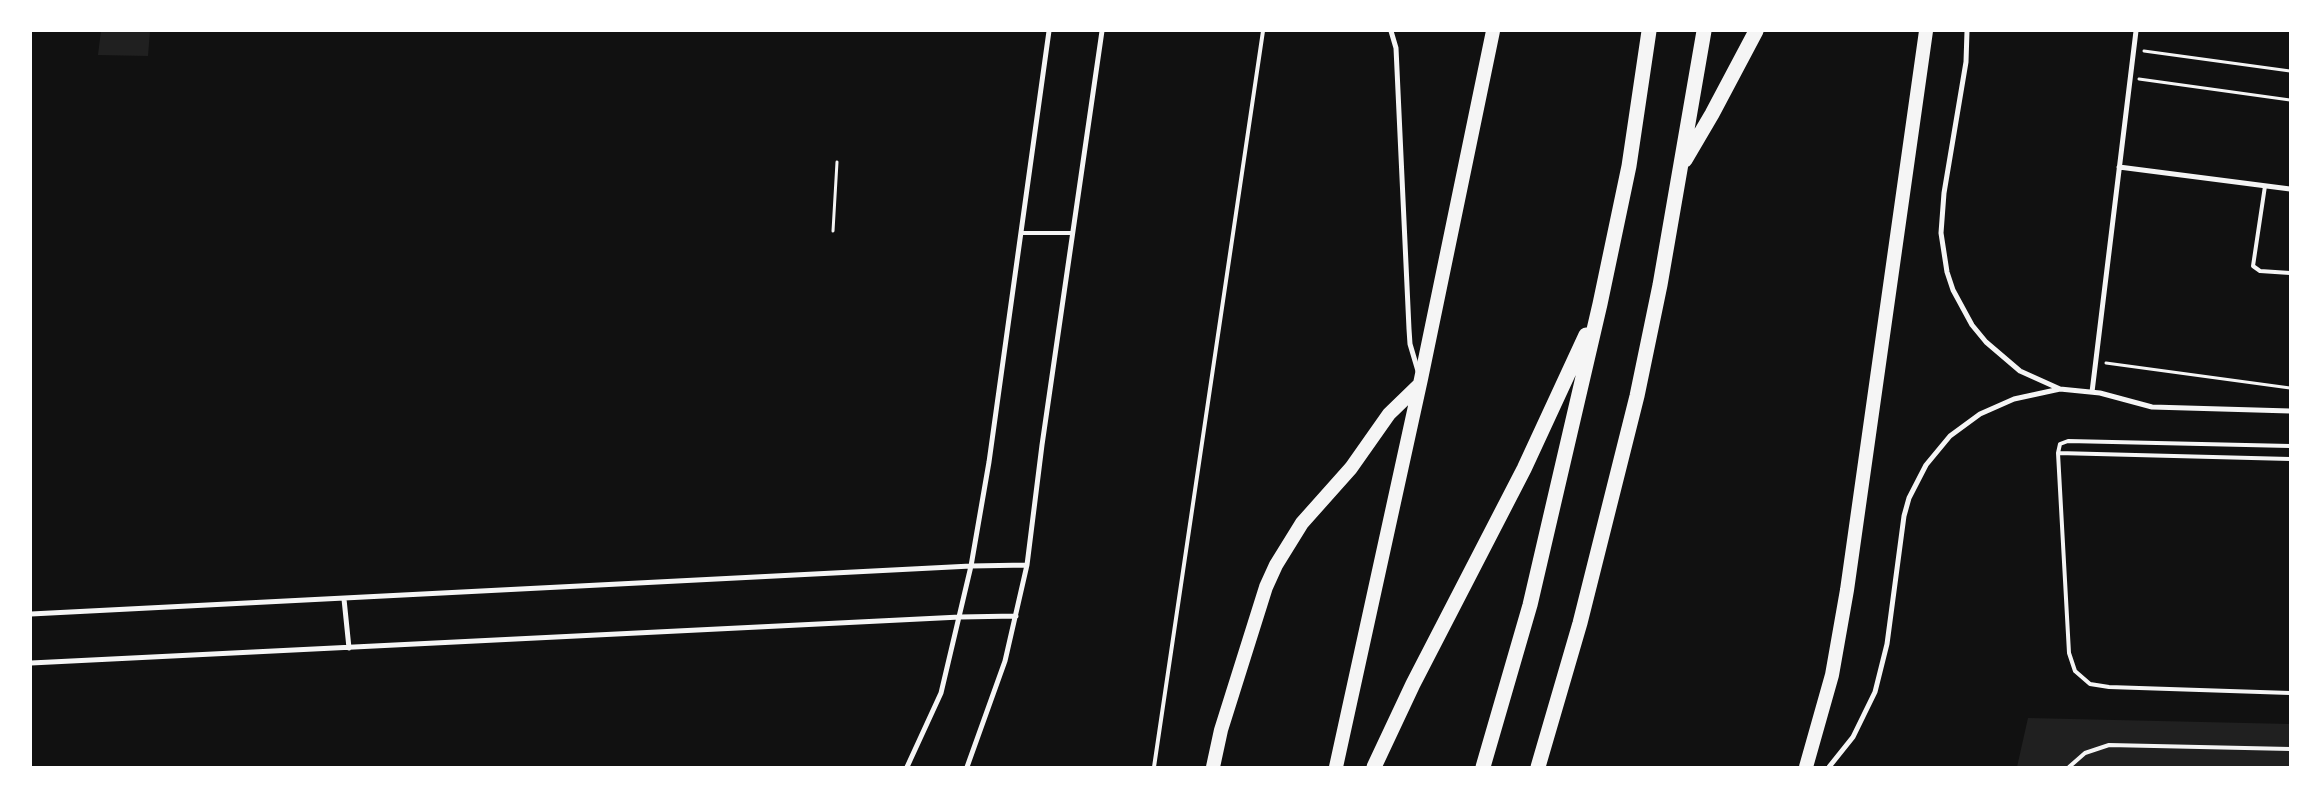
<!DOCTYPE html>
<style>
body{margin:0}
#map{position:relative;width:2321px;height:798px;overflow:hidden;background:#111;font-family:Signika,sans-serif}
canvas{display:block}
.frame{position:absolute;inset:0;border:32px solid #fff;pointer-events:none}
</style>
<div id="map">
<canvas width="2321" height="798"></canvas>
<div class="frame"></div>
</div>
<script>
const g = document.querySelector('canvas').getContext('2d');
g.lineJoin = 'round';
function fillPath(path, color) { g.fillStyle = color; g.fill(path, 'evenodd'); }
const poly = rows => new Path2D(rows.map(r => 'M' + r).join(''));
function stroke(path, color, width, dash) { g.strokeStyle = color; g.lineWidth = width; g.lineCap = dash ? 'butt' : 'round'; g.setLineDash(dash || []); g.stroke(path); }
fillPath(poly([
 [101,31,150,31,148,56,98,55],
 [2028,718,2290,724,2290,767,2017,767]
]), '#202020');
stroke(poly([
 [2144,51,2290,71],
 [2139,79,2290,100],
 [833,231,837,162],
 [2106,363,2290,388]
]), '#f5f5f5', 3);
stroke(poly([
 [2265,186,2253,266,2260,271,2290,273],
 [1021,233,1073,233],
 [2290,446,2068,441,2060,444,2058,453,2069,653,2075,671,2090,684,2109,687,2290,693],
 [2058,453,2290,459],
 [1154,767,1263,31],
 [2069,767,2085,753,2109,745,2290,749]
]), '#f5f5f5', 4);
stroke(poly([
 [1391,31,1396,48,1409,329,1410,344,1418,371],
 [1967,31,1966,62,1944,193,1941,233,1947,272,1953,290,1972,325,1986,342,2020,371,2060,389,2100,393,2152,407,2290,411],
 [2119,167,2290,189],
 [2092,392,2136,31],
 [344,599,349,648],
 [31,614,971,566,1027,565],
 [31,663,960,617,1016,616],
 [907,767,941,693,971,566,989,462,1049,31],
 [967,767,1005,661,1027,565,1042,445,1102,31],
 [1829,767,1853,737,1875,692,1887,644,1904,516,1909,498,1926,465,1950,436,1980,414,2014,399,2060,389]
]), '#f5f5f5', 5);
stroke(poly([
 [1213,767,1221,730,1266,587,1276,565,1302,523,1351,468,1389,414,1420,384],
 [1336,767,1421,379,1493,31],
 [1806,767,1832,675,1847,590,1926,31]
]), '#f5f5f5', 14);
stroke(poly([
 [1685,160,1712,114,1756,31],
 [1374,767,1413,684,1524,469,1586,335],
 [1483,767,1530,605,1600,304,1629,166,1649,31],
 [1538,767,1580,623,1637,396,1660,285,1704,31]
]), '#f5f5f5', 15);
</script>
